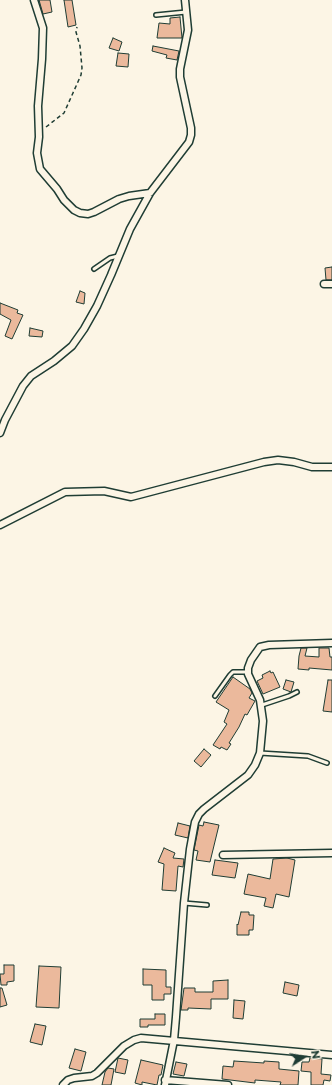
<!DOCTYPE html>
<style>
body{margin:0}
#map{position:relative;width:332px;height:1085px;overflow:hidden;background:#fcf5e5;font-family:"Playpen Sans",sans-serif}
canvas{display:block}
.north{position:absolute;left:284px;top:1037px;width:40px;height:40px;-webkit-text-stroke:3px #fcf5e5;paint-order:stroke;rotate:78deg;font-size:11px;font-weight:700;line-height:16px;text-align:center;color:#1f3d34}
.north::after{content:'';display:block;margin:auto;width:14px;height:18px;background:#1f3d34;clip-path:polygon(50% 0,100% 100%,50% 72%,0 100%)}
</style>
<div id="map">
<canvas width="332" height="1085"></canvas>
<div class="north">N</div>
</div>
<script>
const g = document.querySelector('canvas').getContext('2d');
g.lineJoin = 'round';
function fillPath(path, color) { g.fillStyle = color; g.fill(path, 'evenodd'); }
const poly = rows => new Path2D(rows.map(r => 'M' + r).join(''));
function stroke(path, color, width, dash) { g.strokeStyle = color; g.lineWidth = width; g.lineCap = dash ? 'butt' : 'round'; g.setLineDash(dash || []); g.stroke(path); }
const building = poly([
 [39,0,50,0,52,12,43,14,39,0],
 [64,0,72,0,76,25,68,27,64,0],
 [180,17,182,38,157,38,159,23,170,24,170,18,180,17],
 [113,38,122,42,119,51,109,48,113,38],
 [153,46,179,51,177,60,166,58,167,55,152,51,153,46],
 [118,53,129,54,128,67,116,66,118,53],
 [332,267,332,280,326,280,325,268,332,267],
 [80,291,85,293,84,304,76,302,80,291],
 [0,303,18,310,17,313,23,315,12,339,5,336,11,320,0,314,0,303],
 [30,328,43,331,42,337,29,336,30,328],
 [301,648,307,648,305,656,319,657,319,648,329,648,330,657,332,657,332,670,309,668,309,670,298,669,299,656,301,648],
 [270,671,271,673,273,672,280,687,263,694,257,681,263,678,262,675,270,671],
 [233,677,250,689,252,693,249,698,255,701,247,715,245,714,239,727,229,743,231,744,227,750,221,747,220,749,213,745,227,724,224,722,229,710,216,702,233,677],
 [286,680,294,682,291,692,283,689,286,680],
 [328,680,332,680,332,712,323,711,328,680],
 [204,749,211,755,201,767,194,761,204,749],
 [204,822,219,825,210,862,196,860,198,851,194,850,199,825,203,826,204,822],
 [178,823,190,826,188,838,175,835,178,823],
 [164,848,175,853,173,858,184,859,183,867,178,866,176,891,162,890,164,864,158,862,164,848],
 [287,858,295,860,289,897,276,894,273,908,264,906,266,898,244,894,248,874,270,879,273,859,287,858],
 [215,860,238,863,235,878,212,875,215,860],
 [241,912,249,912,249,915,254,915,253,930,249,930,249,935,237,935,237,924,238,925,241,912],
 [4,965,14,965,14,981,7,982,7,985,1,985,0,974,4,974,4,965],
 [39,966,61,967,59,1008,36,1007,39,966],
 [143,969,166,970,166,987,171,987,171,994,164,994,164,1000,152,1000,152,985,143,985,143,969],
 [228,980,228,999,211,999,211,1009,188,1008,188,1010,181,1010,184,988,195,988,195,992,213,992,213,981,228,980],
 [285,982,299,985,297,996,283,993,285,982],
 [0,988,2,988,7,1005,0,1007,0,988],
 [234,1000,245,1001,243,1019,233,1018,234,1000],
 [155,1014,165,1014,165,1025,148,1025,148,1027,140,1027,140,1019,155,1019,155,1014],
 [35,1024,46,1026,42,1045,30,1042,35,1024],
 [75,1049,86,1052,81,1071,69,1068,75,1049],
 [118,1058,128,1060,125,1074,115,1072,118,1058],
 [310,1058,322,1059,321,1074,331,1075,330,1081,324,1080,323,1085,311,1085,311,1072,301,1071,302,1062,309,1062,310,1058],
 [141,1060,163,1065,161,1075,159,1075,157,1085,142,1082,142,1085,135,1083,141,1060],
 [234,1061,264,1063,264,1061,279,1062,279,1069,299,1071,298,1085,280,1085,281,1082,255,1080,255,1083,222,1079,223,1066,233,1067,234,1061],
 [176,1062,187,1064,184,1076,173,1074,176,1062],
 [108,1068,114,1069,111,1085,102,1085,105,1072,108,1068]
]);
fillPath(building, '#ebb99c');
stroke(building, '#1f3d34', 1);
const service = poly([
 [156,15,186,12],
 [94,269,110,258,118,256],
 [215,696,230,675,233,672,247,672],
 [262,705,289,696,297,692],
 [260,753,308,756,327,763],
 [184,903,207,905]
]);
const minor = poly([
 [34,0,43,28,42,59,38,106,39,137,37,153,40,169,57,189,64,200,74,210,80,213,88,214,94,212,119,199,129,196,150,193],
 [324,284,332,284],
 [0,433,5,420,23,386,31,376,54,361,72,346,84,329,97,306,111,275,130,229,150,193,189,142,191,135,191,128,180,77,180,69,188,30,185,0],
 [0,525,65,492,104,491,131,497,264,462,278,460,294,462,312,467,332,467],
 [223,855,332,853],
 [165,1080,228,1085],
 [63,1085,68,1080,74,1078,92,1076,97,1073,124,1046,134,1040,141,1038,332,1055],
 [165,1085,174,1040,176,1017,184,903,190,849,195,822,199,814,204,809,248,775,255,765,260,753,263,721,260,700,248,674,248,668,251,660,260,647,269,645,332,643]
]);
stroke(service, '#1f3d34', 6);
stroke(minor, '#1f3d34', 9);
stroke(poly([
 [46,127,64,113,81,75,82,68,80,46,76,32,77,27]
]), '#1f3d34', 1.5, [4, 3]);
stroke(service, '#fcf5e5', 3);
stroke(minor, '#fcf5e5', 6);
</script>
